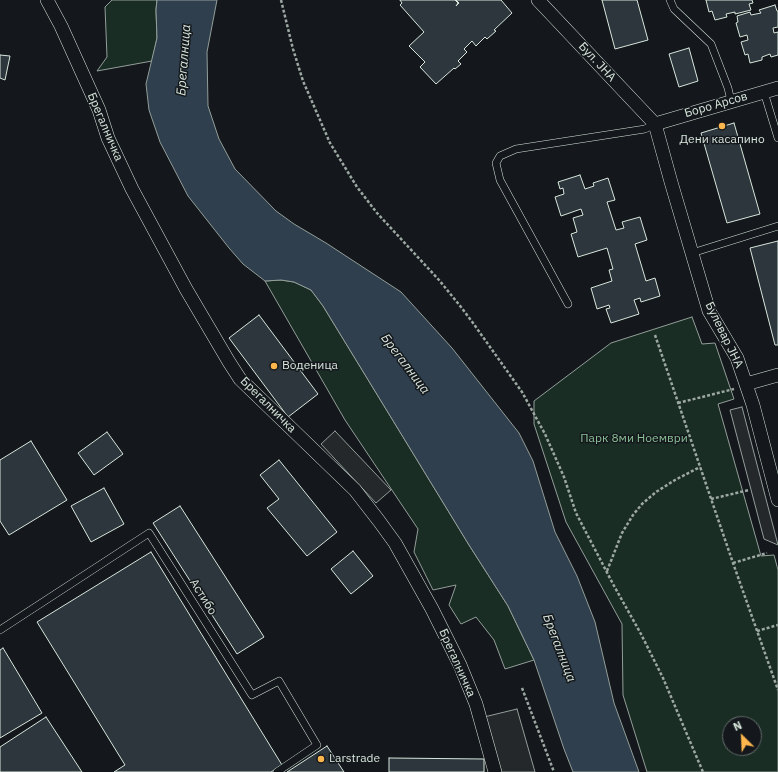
<!DOCTYPE html>
<meta charset="utf-8">
<style>
body{margin:0}
#map{position:relative;width:778px;height:772px;overflow:hidden;background:#14181c;font-family:"IBM Plex Sans",sans-serif}
canvas{display:block}
.north{position:absolute;left:722px;top:716px;width:40px;height:40px;box-sizing:border-box;background:#14181c;border:1px solid #626a69;border-radius:50%;rotate:336deg;font-size:11px;font-weight:700;line-height:16px;text-align:center;color:#d8e6dc}
.north::after{content:'';display:block;margin:auto;width:14px;height:18px;background:#ffb74d;clip-path:polygon(50% 0,100% 100%,50% 72%,0 100%)}
</style>
<div id="map">
<canvas width="778" height="772"></canvas>
<div class="north">N</div>
</div>
<script>
const g = document.querySelector('canvas').getContext('2d');
g.lineJoin = 'round';
function fillPath(path, color) { g.fillStyle = color; g.fill(path, 'evenodd'); }
const poly = rows => new Path2D(rows.map(r => 'M' + r).join(''));
function stroke(path, color, width, dash) { g.strokeStyle = color; g.lineWidth = width; g.lineCap = dash ? 'butt' : 'round'; g.setLineDash(dash || []); g.stroke(path); }
function drawText(font, color, halo, rows, align = 'center') {
  g.font = font + ' "IBM Plex Sans",sans-serif'; g.lineWidth = 3; g.setLineDash([]); g.textBaseline = 'middle'; g.strokeStyle = halo; g.fillStyle = color; for (const [text, x, y, turn = 0] of rows) {
    g.save(); g.translate(x, y); g.rotate((+turn || 0) * Math.PI / 180); g.textAlign = isNaN(turn) ? turn : align; if (halo) g.strokeText(text, 0, 0); g.fillText(text, 0, 0); g.restore();
  }
}
const green = poly([
 [112,0,157,0,156,10,157,38,152,61,97,71,107,57,105,7,112,0],
 [281,280,294,282,311,290,323,306,469,545,508,606,534,660,505,669,494,640,476,617,461,624,449,605,456,585,433,590,414,552,418,529,345,420,265,281,281,280],
 [692,317,702,344,715,343,734,399,718,404,761,556,774,555,778,570,778,772,647,772,623,695,622,624,566,522,534,424,534,401,611,343,692,317],
 [730,724,754,724,754,748,730,748,730,724]
]);
fillPath(green, '#1a2d24');
stroke(green, '#939e99', 1);
const parking = poly([
 [742,407,778,545,764,539,730,410,742,407],
 [335,431,391,490,376,503,321,444,335,431],
 [517,709,535,772,494,772,480,718,517,709]
]);
fillPath(parking, '#24282b');
stroke(parking, '#939e99', 1);
const water = poly([
 [157,0,217,0,207,52,208,106,219,139,235,169,276,211,294,224,326,243,401,292,452,348,519,433,533,461,555,532,577,576,595,622,614,703,639,772,573,772,564,749,534,660,508,606,469,545,323,306,311,290,294,282,281,280,265,281,243,264,229,248,188,196,160,142,149,110,146,84,157,38,156,10,157,0]
]);
fillPath(water, '#2f3f4d');
stroke(water, '#939e99', 1);
const building = poly([
 [400,0,455,0,458,3,456,6,459,3,456,0,501,0,512,13,494,30,496,31,487,39,485,37,476,46,472,41,464,49,467,52,458,61,461,64,455,69,454,68,436,84,420,67,425,62,409,46,424,32,400,5,402,3,400,0],
 [602,0,637,0,648,40,615,49,602,0],
 [706,0,752,0,753,3,749,4,751,10,735,14,735,12,726,14,727,17,715,20,712,11,709,12,706,0],
 [775,5,777,11,778,11,778,27,773,28,774,33,778,32,778,55,771,57,770,54,762,57,762,60,750,63,748,54,745,55,741,42,748,40,747,35,740,37,736,23,738,22,737,16,750,12,751,15,761,13,759,10,775,5],
 [689,48,698,81,679,87,669,54,689,48],
 [0,55,10,56,5,80,0,78,0,55],
 [734,123,760,214,727,223,701,133,734,123],
 [580,175,585,189,594,186,593,183,608,178,615,200,607,202,616,230,624,228,622,222,640,217,647,240,635,244,646,281,655,278,660,296,641,302,640,298,634,300,639,314,611,323,606,309,610,308,609,305,597,309,591,288,612,281,609,270,613,269,607,248,578,257,571,234,577,232,573,218,583,215,581,209,561,216,555,197,564,194,563,188,560,189,558,182,580,175],
 [778,241,778,345,775,345,750,248,778,241],
 [259,315,318,394,288,417,229,338,259,315],
 [107,432,123,454,94,475,78,453,107,432],
 [31,441,67,500,9,535,0,521,0,460,31,441],
 [279,460,337,532,307,556,267,508,279,499,260,475,279,460],
 [104,488,124,524,91,542,71,506,104,488],
 [180,506,264,637,237,654,153,523,180,506],
 [353,551,373,576,351,594,331,569,353,551],
 [151,552,282,765,271,772,114,772,125,765,37,622,151,552],
 [3,648,42,713,0,738,0,650,3,648],
 [46,717,82,772,0,772,0,747,46,717],
 [327,746,344,772,287,772,327,746],
 [389,758,484,759,484,772,389,772,389,758]
]);
fillPath(building, '#2c363c');
stroke(building, '#d8e6dc', 1);
const service = poly([
 [670,0,674,9,711,44,728,88,731,101],
 [764,92,778,138],
 [692,253,778,226],
 [568,304,500,180,496,163,500,156,516,149,645,129,655,124],
 [0,630,149,533,252,695,279,681,317,745,277,772]
]);
const minor = poly([
 [47,0,61,26,99,110,108,138,132,189,186,289,229,362,240,379,355,490,379,521,395,543,432,609,460,665,476,704,495,772],
 [538,0,655,124,671,182,709,311,737,358,753,405,778,500],
 [655,124,778,88],
 [746,384,778,375]
]);
stroke(service, '#d8e6dc', 8);
stroke(minor, '#d8e6dc', 14);
stroke(poly([
 [281,0,293,49,303,81,330,143,357,187,377,213,439,280,461,307,473,323,522,392,545,434,564,477,576,513,613,584,641,634,663,678,703,772],
 [655,335,733,563,778,690],
 [678,403,734,389],
 [711,499,749,490],
 [733,563,767,553],
 [607,571,622,533,633,515,642,504,656,492,675,480,700,467],
 [757,631,778,625],
 [522,688,554,772]
]), '#9da8a2', 2.5, [3, 2]);
stroke(service, '#14181c', 7);
stroke(minor, '#14181c', 13);
for (const [x, y, r, color] of [
 [722,126,4,"#ffb74d"],
 [274,366,4,"#ffb74d"],
 [321,759,4,"#ffb74d"]
]) { const dot = new Path2D(); dot.arc(x, y, r, 0, 2 * Math.PI); g.fillStyle = color; g.fill(dot); stroke(dot, '#14181c', 1.5); }
drawText('12px', '#d8e6dc', '#14181c', [
 ["Бул. ЈНА",597,62,47],
 ["Боро Арсов",716,105,-16],
 ["Брегалничка",105,127,67],
 ["Булевар ЈНА",724,335,64],
 ["Брегалничка",268,405,45],
 ["Астибо",203,597,58],
 ["Брегалничка",457,663,66]
]);
drawText('12px', '#d8e6dc', '#14181c', [
 ["Дени касапино",722,140,"center"],
 ["Воденица",282,366],
 ["Larstrade",329,759]
], 'left');
drawText('12px', '#8ac095', '#14181c', [
 ["Парк 8ми Ноември",634,439]
]);
drawText('italic 13px', '#d8e6dc', '#14181c', [
 ["Брегалница",184,60,-86],
 ["Брегалница",405,364,53],
 ["Брегалница",559,648,69]
]);
</script>
